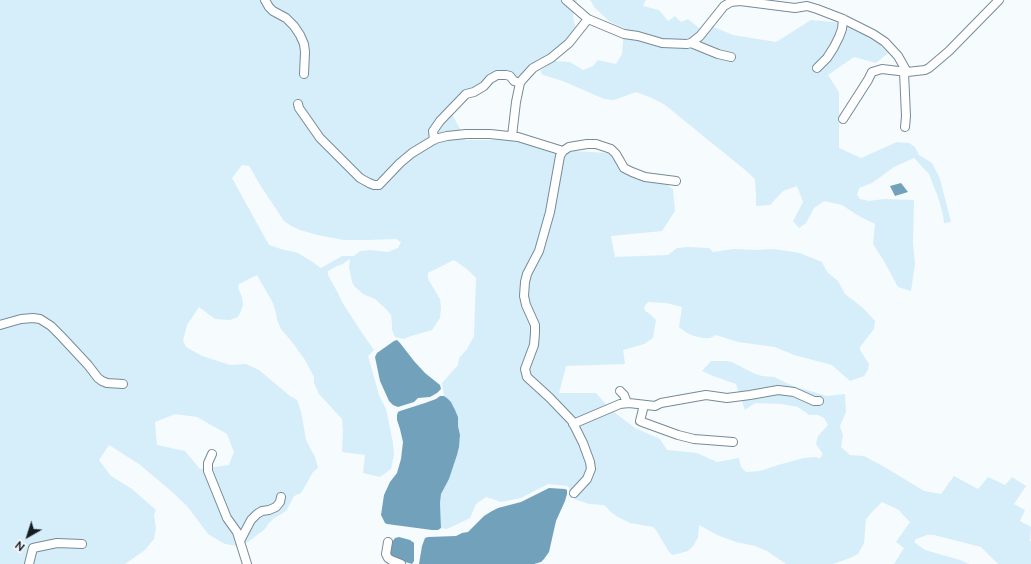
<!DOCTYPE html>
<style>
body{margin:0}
#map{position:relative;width:1031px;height:564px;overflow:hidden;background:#f6fbfd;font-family:Raleway,sans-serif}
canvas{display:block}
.north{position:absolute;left:8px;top:516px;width:40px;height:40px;-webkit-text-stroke:3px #f6fbfd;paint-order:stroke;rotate:219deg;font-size:11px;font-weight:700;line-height:16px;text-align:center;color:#151d22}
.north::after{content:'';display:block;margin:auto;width:14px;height:18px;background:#151d22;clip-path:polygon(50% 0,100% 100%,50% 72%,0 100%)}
</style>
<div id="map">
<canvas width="1031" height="564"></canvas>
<div class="north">N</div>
</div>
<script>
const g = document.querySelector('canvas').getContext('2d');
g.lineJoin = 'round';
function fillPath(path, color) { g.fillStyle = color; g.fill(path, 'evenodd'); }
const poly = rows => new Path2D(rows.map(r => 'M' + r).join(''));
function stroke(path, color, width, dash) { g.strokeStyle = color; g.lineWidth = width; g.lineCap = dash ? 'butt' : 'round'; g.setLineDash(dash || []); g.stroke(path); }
fillPath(poly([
 [0,0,577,0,573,16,576,32,552,56,517,80,503,78,476,94,458,100,453,116,466,140,510,140,556,150,608,153,632,168,656,177,673,189,675,211,662,231,611,236,615,257,668,255,677,248,688,247,709,248,713,252,734,249,756,250,773,249,800,253,822,262,827,272,838,281,845,294,863,308,875,321,874,329,860,347,860,350,869,364,868,370,864,376,850,381,832,365,794,355,775,347,738,342,716,335,710,338,703,338,694,336,687,333,679,327,682,307,666,303,648,302,644,307,645,311,650,314,656,320,653,338,644,344,623,350,625,364,566,366,559,393,596,393,610,409,635,428,660,439,667,450,697,453,717,462,739,458,741,467,746,472,760,471,778,465,804,458,815,457,820,458,823,454,816,444,818,436,828,425,824,418,818,415,809,415,798,407,782,404,755,403,745,410,736,384,713,376,702,371,711,361,727,361,732,362,753,373,762,376,774,377,793,386,827,396,845,394,846,412,840,426,843,436,841,447,850,455,864,456,888,469,924,491,941,494,954,476,978,489,988,477,1005,485,1012,477,1026,486,1014,504,1025,510,1020,521,1031,527,1030,541,1031,541,1031,564,998,564,981,547,934,535,927,535,916,539,914,542,925,550,960,560,969,564,894,564,904,548,896,542,910,522,903,515,899,510,882,502,872,512,866,519,864,543,858,554,850,558,833,564,786,564,767,551,755,546,736,542,717,535,699,525,698,537,694,545,688,551,673,555,669,552,656,530,653,527,630,523,618,517,612,513,604,505,589,504,574,499,568,486,548,484,521,498,501,502,486,497,476,504,470,518,447,529,441,528,440,503,441,494,449,479,457,455,459,447,460,435,458,426,458,417,447,398,444,396,442,383,458,365,459,358,467,349,474,336,476,278,467,269,454,260,428,273,428,279,440,299,441,308,440,318,432,330,411,336,404,339,395,337,392,330,392,324,391,315,386,309,375,299,363,294,354,286,352,282,349,267,350,261,349,259,343,264,337,266,328,271,328,275,339,295,342,302,362,333,374,350,368,356,379,395,386,409,393,443,394,454,391,469,380,477,363,473,365,455,342,452,343,431,342,419,319,394,314,383,314,377,305,360,292,342,281,329,277,320,276,313,273,303,257,275,239,284,238,288,242,297,243,305,241,311,238,317,230,320,215,319,199,307,187,325,183,340,186,347,202,356,230,365,246,364,259,370,290,396,297,400,301,411,306,440,315,457,318,468,313,472,301,493,294,496,286,511,273,519,269,523,265,529,248,542,238,546,225,544,208,534,187,506,171,491,139,464,109,445,99,460,111,476,132,489,156,510,154,515,156,528,154,539,145,550,125,564,0,564],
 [242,165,249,166,251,169,260,185,284,221,291,226,300,230,317,235,344,240,368,240,396,239,401,242,398,248,388,252,371,250,360,251,354,256,342,256,321,268,311,261,298,253,281,249,269,245,232,178],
 [175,414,197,417,227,434,234,452,229,465,200,469,185,451,157,445,155,422],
 [590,0,646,0,643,6,659,10,668,21,675,16,681,22,688,19,699,28,707,24,733,35,776,42,811,20,842,23,874,38,888,53,876,63,854,57,828,75,839,92,839,148,861,158,897,142,909,143,915,147,919,155,932,163,940,179,951,222,944,223,943,215,938,197,929,174,914,158,894,167,872,183,859,188,857,195,860,199,869,201,884,199,914,200,913,243,915,263,911,291,898,287,885,263,873,244,875,224,859,216,842,205,824,201,814,208,806,223,799,228,793,221,803,202,797,186,783,191,770,205,756,206,756,196,755,179,744,169,665,105,652,98,636,92,614,100,604,99,563,81,543,75,540,71,554,61,570,62,583,70,593,66,598,60,616,64,622,54,624,28,610,22,595,8]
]), '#d6edfa');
fillPath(poly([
 [901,183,908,192,895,196,890,186],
 [397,340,400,343,414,361,425,373,440,385,441,389,437,393,430,397,418,398,414,402,398,407,393,405,389,401,380,381,375,357,377,353,394,341],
 [440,396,444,396,447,398,451,402,455,410,458,417,458,426,460,435,459,447,457,455,449,479,441,494,440,503,441,528,438,530,432,530,387,524,385,523,381,515,384,495,390,482,397,473,401,459,403,442,400,429,397,420,397,415,398,412,400,411,425,403,436,399],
 [549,488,565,489,567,490,567,494,565,501,556,521,549,552,544,559,541,562,534,564,419,564,422,546,425,538,428,537,456,536,462,533,468,532,484,516,492,511,498,508,521,502],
 [399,537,410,540,414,543,414,561,412,564,392,558,390,554,390,545,395,538]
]), '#72a1bc');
const street = poly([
 [265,0,269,7,273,11,286,18,294,26,300,35,304,44,305,52,304,74],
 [566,0,588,19,624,34,638,36,662,43,687,44,691,43,700,36,724,6,731,2,740,1,795,8,807,6,817,9,843,19,873,34,885,42,898,56,907,72],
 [691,43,718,54,731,57],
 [817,68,827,58,834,47,839,37,842,29,843,19],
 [904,72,906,116,905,127],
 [298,104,299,108,320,138,360,178,369,183,374,185,379,185,400,163,412,153,435,139,447,136,466,134,490,134,518,137,563,151],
 [843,119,868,80,872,72,882,69,907,72,925,70,929,68,949,51,999,0],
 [512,136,516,102,520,83,522,80,533,68,551,58,569,43,588,19],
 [434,140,433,131,440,121,466,94,474,92,484,86,490,79,497,75,506,75,510,76,514,81,520,83],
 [0,325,21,319,33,318,40,319,51,326,61,336,88,365,98,378,102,381,107,383,123,384],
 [620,391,624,395,627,403],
 [644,405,640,421,645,423,678,435,694,439,733,442],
 [573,424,620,404,629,403,655,406,661,403,706,395,727,398,750,395,778,390,794,392,814,401,819,401],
 [212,454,208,463,208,471,227,518,237,532,247,564],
 [574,493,587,479,591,469,590,462,583,443,572,421,550,398,527,377,525,369,534,345,535,333,535,325,526,305,524,296,525,282,527,274,539,251,550,212,560,156,563,151,569,147,587,144,596,144,611,149,616,154,624,168,632,172,645,177,676,181],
 [240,541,251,520,257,514,262,511,269,510,276,507,280,502,281,497],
 [388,542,386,554,388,558,391,560,401,564],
 [29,564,33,548,57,543,82,544]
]);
stroke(street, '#768b97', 10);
stroke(street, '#fff', 8);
</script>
